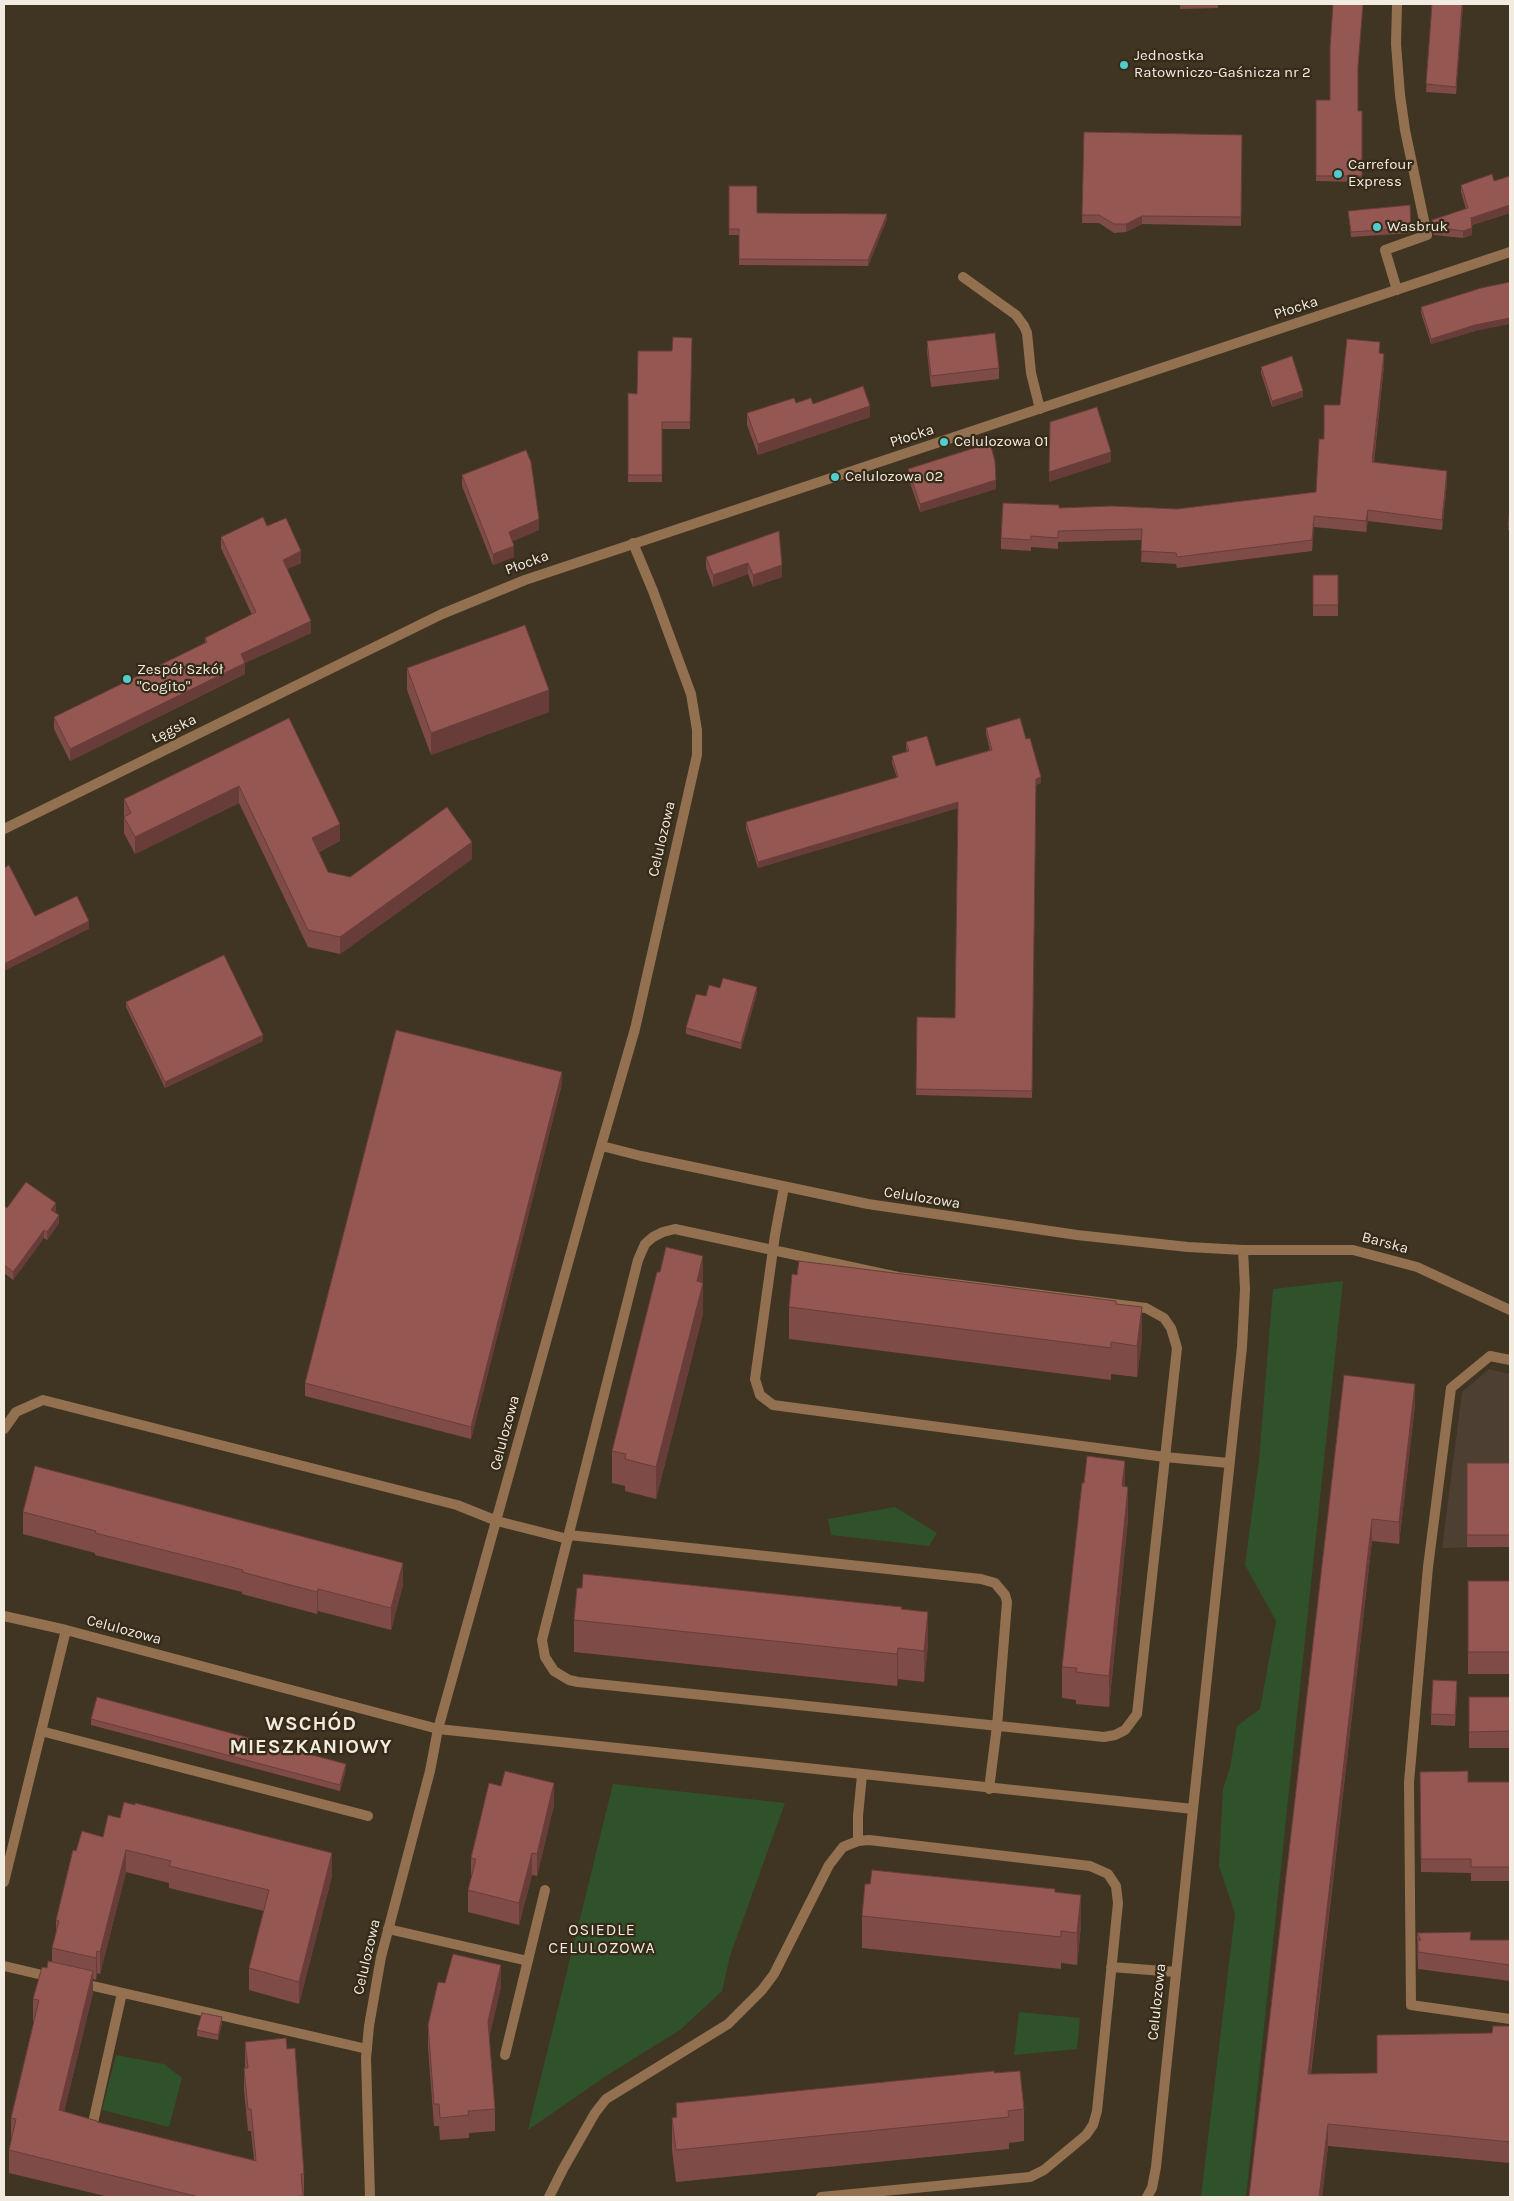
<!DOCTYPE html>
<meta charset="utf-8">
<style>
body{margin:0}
#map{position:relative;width:1514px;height:2201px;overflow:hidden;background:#403422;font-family:Karla,sans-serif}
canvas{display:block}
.frame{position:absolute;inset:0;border:5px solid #f2ebe0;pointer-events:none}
</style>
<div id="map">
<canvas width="1514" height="2201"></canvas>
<div class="frame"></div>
</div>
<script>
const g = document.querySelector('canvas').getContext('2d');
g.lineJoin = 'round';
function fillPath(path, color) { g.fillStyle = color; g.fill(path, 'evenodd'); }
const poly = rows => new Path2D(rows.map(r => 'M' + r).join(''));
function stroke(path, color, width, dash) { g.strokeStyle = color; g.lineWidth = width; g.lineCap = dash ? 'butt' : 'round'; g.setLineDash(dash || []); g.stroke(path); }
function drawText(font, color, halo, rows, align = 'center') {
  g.font = font + ' Karla,sans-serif'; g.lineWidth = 4.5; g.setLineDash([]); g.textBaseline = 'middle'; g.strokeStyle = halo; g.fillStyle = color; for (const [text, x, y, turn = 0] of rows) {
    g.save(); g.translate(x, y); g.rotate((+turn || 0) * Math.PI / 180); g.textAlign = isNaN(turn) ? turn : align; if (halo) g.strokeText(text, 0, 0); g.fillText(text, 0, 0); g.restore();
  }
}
fillPath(poly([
 [1489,1369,1510,1374,1510,1547,1442,1548,1462,1392]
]), '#4d3f32');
fillPath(poly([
 [1343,1281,1246,2197,1201,2197,1235,1914,1219,1866,1223,1789,1230,1768,1237,1726,1260,1709,1276,1621,1245,1565,1259,1460,1273,1289],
 [895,1507,937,1533,929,1546,831,1535,828,1519],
 [613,1784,785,1803,730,1956,722,1991,680,2030,606,2076,528,2130],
 [1019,2012,1080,2018,1077,2049,1014,2055],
 [116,2055,164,2064,182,2078,169,2127,102,2110]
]), '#30522b');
stroke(poly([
 [963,277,1016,315,1024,326,1027,333,1031,373,1040,409],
 [1397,290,1385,250,1427,235,1405,130,1400,95,1396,44,1397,4],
 [1510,1360,1490,1356,1451,1388,1428,1567,1409,1782,1411,2005,1510,2019],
 [4,1429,16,1412,43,1400,457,1505,497,1521],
 [41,1731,368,1816],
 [388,1929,528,1961],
 [4,1966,51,1977],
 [80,1983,367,2049],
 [505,2055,545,1890],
 [92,2127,122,1993]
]), '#937150', 10);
stroke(poly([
 [602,1146,641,1156,868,1204,1077,1235,1188,1247,1243,1250,1353,1250,1417,1267,1510,1310],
 [784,1187,775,1235,755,1379,760,1395,773,1405,1165,1457,1229,1463],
 [675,1229,898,1277,1146,1308,1164,1318,1171,1328,1177,1348,1138,1705,1137,1714,1125,1730,1115,1735,1104,1737,578,1682,569,1680,554,1671,545,1657,542,1640,638,1260,645,1244,653,1237,663,1232,675,1229],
 [497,1521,568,1539],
 [569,1535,981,1579,995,1583,1005,1595,1007,1602,997,1726,989,1789],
 [4,1616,66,1630,438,1729,1193,1809,1242,1347,1245,1289,1243,1250],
 [858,1841,858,1816,862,1775],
 [4,1882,66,1630],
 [1111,1967,1176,1972],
 [370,2197,366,2058,369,2026,381,1957,430,1771,438,1729,590,1184,635,1029,697,755,697,730,691,694,653,591,633,543],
 [549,2197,563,2169,595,2113,606,2099,728,2024,762,1990,774,1974,829,1865,843,1847,858,1841,869,1840,1090,1866,1108,1874,1116,1886,1118,1903,1097,2111,1093,2125,1086,2135,1044,2170,1030,2177,821,2197],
 [1147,2197,1152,2188,1156,2167,1193,1809]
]), '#937150', 10);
stroke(poly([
 [4,829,442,614,525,580,1510,252]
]), '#937150', 10);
fillPath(poly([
 [1180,4,1218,4,1218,8,1180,9],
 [1432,4,1463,4,1456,94,1426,92],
 [1358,73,1358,111,1362,111,1362,182,1316,181,1316,100,1330,100],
 [1084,132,1242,135,1241,226,1142,224,1126,232,1114,233,1099,223,1082,223],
 [1510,176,1510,213,1472,225,1472,235,1463,238,1434,235,1432,227,1432,220,1466,209,1461,192,1461,185,1494,181],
 [729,186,757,213,887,219,868,266,739,265,739,235,729,235],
 [1348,211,1411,228,1411,233,1351,237],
 [1421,307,1475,331,1431,344,1421,313],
 [692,338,690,429,662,429,662,482,628,482,628,393,637,394,672,351],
 [927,341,999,368,999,379,931,387,927,352],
 [1380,353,1384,365,1374,462,1447,482,1442,530,1368,521,1366,532,1314,527,1312,551,1177,568,1176,564,1141,562,1142,540,1058,542,1058,549,1031,547,1031,551,1001,549,1001,538,1059,508,1177,509,1316,492,1324,439,1340,405],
 [1261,367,1303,397,1272,407,1261,373],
 [796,403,870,417,758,455,747,425,747,413],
 [908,469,996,489,920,512,908,477],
 [462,475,539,530,513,541,514,557,493,565,462,486],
 [1510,507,1510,530,1508,530],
 [267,526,301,563,287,569,311,633,245,663,245,674,70,761,54,729,54,717,205,643,205,638,252,615,221,548,221,537],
 [779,531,782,577,753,587,748,574,713,587,706,568,706,557],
 [1313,575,1338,575,1338,616,1313,616],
 [407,668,549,712,431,755,407,690],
 [289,718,340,841,319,852,328,872,350,877,472,859,340,954,308,947,239,803,135,854,124,833,124,799],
 [986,728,1026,739,1041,783,1036,785,1032,1098,916,1095,917,1017,955,1018,958,808,758,868,746,829,746,822,897,778,892,763,892,756,907,752,906,748,906,742,936,766,990,750,986,734],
 [720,988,757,993,741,1049,686,1034,686,1028,706,996],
 [126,1002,263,1041,165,1088,126,1007],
 [562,1084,471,1439,305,1396,305,1383],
 [4,1206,7,1208,56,1211,55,1212,59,1223,47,1240,44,1238,13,1280,4,1273],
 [703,1288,703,1314,656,1499,625,1491,625,1486,612,1483,612,1451],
 [1116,1304,1142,1339,1137,1377,1111,1374,1111,1380,789,1339,789,1307],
 [1344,1375,1415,1405,1399,1544,1372,1541,1311,2074,1377,2073,1492,2033,1510,2026,1510,2163,1328,2146,1322,2197,1249,2197],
 [1467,1463,1510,1463,1510,1547,1467,1547],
 [1125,1487,1128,1519,1109,1707,1076,1704,1076,1700,1062,1698,1062,1667],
 [23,1512,403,1585,391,1630,318,1611,317,1614,242,1594,242,1592,95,1555,95,1553,23,1534],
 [1468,1581,1510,1581,1510,1674,1468,1674],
 [902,1609,928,1644,924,1682,898,1679,897,1686,574,1652,574,1620],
 [1457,1692,1455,1726,1431,1725,1431,1714],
 [1469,1697,1510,1697,1510,1748,1469,1748],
 [91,1719,346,1769,340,1791,91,1725],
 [1420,1772,1468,1782,1510,1782,1510,1881,1471,1881,1471,1873,1421,1872],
 [554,1805,537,1876,532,1875,519,1925,468,1912,468,1890,471,1879,471,1858],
 [103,1837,332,1876,299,2004,249,1990,249,1968,264,1911,169,1888,169,1883,126,1872,100,1974,97,1973,96,1980,93,1979,93,1993,64,2112,97,2122,254,2160,251,2131,248,2131,244,2090,244,2068,245,2068,245,2042,304,2174,304,2196,303,2196,303,2197,109,2197,9,2173,9,2150,11,2140,11,2118,34,2021,33,2021,33,1999,47,1968,52,1962,52,1948,56,1934,56,1920,76,1851],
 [1055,1892,1081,1926,1077,1965,1061,1963,1061,1969,862,1948,862,1916],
 [1417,1933,1471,1940,1510,1940,1510,1981,1418,1969],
 [445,1983,501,1987,489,2037,495,2109,495,2131,469,2133,469,2138,440,2140,439,2126,434,2126,428,2047,428,2025],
 [222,2023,218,2040,197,2036,197,2030],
 [994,2073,1024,2109,1024,2141,1009,2143,1009,2149,676,2182,672,2150,672,2118,676,2117,676,2103]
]), '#7f4b47');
fillPath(poly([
 [1462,4,1463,4,1456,94,1456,87],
 [1510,205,1510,213,1471,225,1471,218],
 [887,214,887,219,868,266,868,260],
 [1142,216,1142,224,1126,232,1126,224],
 [1472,228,1472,235,1463,238,1463,231],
 [1510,318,1510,324,1475,331,1431,344,1431,339,1475,325],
 [1384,354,1384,365,1372,473,1372,462],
 [1303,391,1303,397,1272,407,1272,401],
 [870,406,870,417,758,455,758,444],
 [1111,452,1111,462,1049,482,1049,472],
 [1447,471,1447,482,1442,530,1442,520],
 [996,480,996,489,920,512,920,504],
 [1368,510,1368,521,1366,532,1366,521],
 [1314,516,1314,527,1312,551,1312,540],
 [539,519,539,530,509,543,509,532],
 [514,546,514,557,493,565,493,554],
 [301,551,301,563,283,571,283,560],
 [748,563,748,574,713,587,713,575],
 [782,565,782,577,753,587,753,575],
 [311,621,311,633,245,663,245,674,70,761,70,749,241,654],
 [549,690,549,712,431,755,431,733],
 [1041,777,1041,783,1036,785,1032,1098,1036,779],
 [239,786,239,803,135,854,135,837],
 [958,802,958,808,758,868,758,862],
 [340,824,340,841,312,855,312,838],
 [472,842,472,859,340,954,340,937],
 [89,921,89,929,4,971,4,964],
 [757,987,757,993,741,1049,741,1043],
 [263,1035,263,1041,165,1088,165,1082],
 [562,1072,562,1084,471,1439,471,1427],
 [56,1203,56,1211,51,1217,51,1210],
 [59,1215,59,1223,47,1240,47,1232],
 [44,1230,44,1238,13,1280,13,1272],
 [703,1256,703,1314,656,1499,656,1467],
 [1142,1307,1142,1339,1137,1377,1137,1346],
 [1415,1384,1415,1405,1399,1544,1399,1522],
 [1125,1461,1125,1493,1122,1486],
 [1128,1487,1128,1519,1109,1707,1109,1676],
 [1372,1519,1372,1541,1308,2095,1308,2074],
 [403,1563,403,1585,391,1630,391,1608],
 [318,1589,318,1611,317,1614,317,1592],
 [928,1612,928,1644,924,1682,924,1651],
 [898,1648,898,1679,897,1686,897,1654],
 [1457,1681,1457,1692,1455,1726,1455,1715],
 [346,1764,346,1769,340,1791,340,1785],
 [554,1783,554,1805,537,1876,537,1854],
 [126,1850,126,1872,100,1974,100,1952],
 [332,1853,332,1876,299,2004,299,1982],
 [532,1853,532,1875,519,1925,519,1903],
 [1081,1895,1081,1926,1077,1965,1077,1933],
 [97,1951,97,1973,96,1980,96,1958],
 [501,1965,501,1987,488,2043,488,2021],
 [93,1971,93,1993,59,2132,59,2110],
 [222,2017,222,2023,218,2040,218,2035],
 [1328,2124,1328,2146,1322,2197,1319,2197]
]), '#683d39');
const building = poly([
 [1333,4,1363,4,1358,67,1358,111,1362,111,1362,176,1316,176,1316,100,1330,100,1330,48,1333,4],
 [1432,4,1462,4,1456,87,1426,84,1432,4],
 [1084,132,1242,135,1241,217,1142,216,1126,224,1114,224,1099,215,1082,215,1084,132],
 [1492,174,1494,181,1510,176,1510,205,1471,218,1471,217,1472,228,1463,231,1434,227,1432,220,1468,208,1461,185,1492,174],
 [729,186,757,186,757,213,887,214,868,260,739,259,739,229,729,229,729,186],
 [1410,205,1411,228,1351,232,1348,211,1410,205],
 [1510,282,1510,318,1475,325,1431,339,1421,307,1481,288,1510,282],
 [995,333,999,368,931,376,927,341,995,333],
 [673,337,692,338,690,422,662,422,662,475,628,475,628,393,637,394,638,351,672,351,673,337],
 [1347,339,1380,342,1379,353,1384,354,1372,462,1447,471,1442,520,1368,510,1366,521,1314,516,1312,540,1177,557,1176,553,1141,551,1142,529,1058,531,1058,538,1031,536,1031,540,1001,538,1003,503,1059,505,1059,508,1112,506,1177,509,1316,492,1319,439,1324,439,1324,405,1340,405,1347,339],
 [1292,356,1303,391,1272,401,1261,367,1292,356],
 [863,386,870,406,758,444,747,413,794,398,796,403,811,398,813,404,863,386],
 [1097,407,1111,452,1049,472,1050,422,1097,407],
 [990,443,995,461,996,480,920,504,908,469,990,443],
 [526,450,531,462,539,519,509,532,514,546,493,554,462,475,526,450],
 [1510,507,1510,525,1508,525,1510,507],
 [263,517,267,526,286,518,301,551,283,560,311,621,241,654,245,663,70,749,54,717,207,642,205,638,256,612,221,537,263,517],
 [779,531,782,565,753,575,748,563,713,575,706,557,779,531],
 [1313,575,1338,575,1338,605,1313,605,1313,575],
 [525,625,549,690,431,733,407,668,525,625],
 [289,718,340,824,312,838,328,872,350,877,447,807,472,842,340,937,308,930,239,786,135,837,124,817,131,813,124,799,289,718],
 [1020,718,1026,739,1030,738,1041,777,1036,779,1032,1091,916,1089,917,1017,955,1018,958,802,758,862,746,822,898,777,892,756,909,751,906,742,927,736,936,766,992,750,986,728,1020,718],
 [9,865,35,916,77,896,89,921,4,964,4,868,9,865],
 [224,955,263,1035,165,1082,126,1002,224,955],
 [723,978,757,987,741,1043,686,1028,696,994,706,996,709,985,720,988,723,978],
 [396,1030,562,1072,471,1427,305,1383,396,1030],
 [26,1182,56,1203,51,1210,59,1215,47,1232,44,1230,13,1272,4,1265,4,1206,7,1208,26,1182],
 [666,1247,703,1256,697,1281,703,1283,656,1467,625,1459,626,1454,612,1451,657,1272,660,1272,666,1247],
 [799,1261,1116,1301,1116,1304,1142,1307,1137,1346,1111,1342,1111,1348,789,1307,792,1274,797,1275,799,1261],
 [1344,1375,1415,1384,1399,1522,1372,1519,1308,2074,1377,2073,1377,2035,1492,2033,1493,2026,1510,2026,1510,2142,1328,2124,1319,2197,1249,2197,1344,1375],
 [1087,1456,1125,1461,1122,1486,1128,1487,1109,1676,1076,1672,1077,1668,1062,1667,1082,1483,1084,1483,1087,1456],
 [1467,1463,1510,1463,1510,1535,1467,1535,1467,1463],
 [35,1466,403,1563,391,1608,318,1589,317,1592,242,1572,243,1570,95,1533,96,1531,23,1512,35,1466],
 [583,1574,902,1607,901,1609,928,1612,924,1651,898,1648,897,1654,574,1620,577,1588,582,1588,583,1574],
 [1468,1581,1510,1581,1510,1652,1468,1652,1468,1581],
 [1433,1680,1457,1681,1455,1715,1431,1714,1433,1680],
 [97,1697,346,1764,340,1785,91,1719,97,1697],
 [1469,1697,1510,1697,1510,1731,1469,1732,1469,1697],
 [505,1771,554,1783,537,1854,532,1853,519,1903,468,1890,476,1859,471,1858,489,1783,501,1786,505,1771],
 [1468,1771,1468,1782,1510,1782,1510,1867,1471,1867,1471,1859,1421,1859,1420,1772,1468,1771],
 [124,1802,135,1805,135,1803,332,1853,299,1982,249,1968,269,1890,169,1866,171,1861,126,1850,100,1952,97,1951,96,1958,52,1948,59,1921,56,1920,73,1850,76,1851,82,1831,103,1837,108,1815,120,1818,124,1802],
 [872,1870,1055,1889,1055,1892,1081,1895,1077,1933,1061,1931,1061,1937,862,1916,865,1884,870,1884,872,1870],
 [1471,1932,1470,1940,1510,1940,1510,1965,1418,1952,1418,1940,1421,1940,1417,1933,1471,1932],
 [453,1954,501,1965,488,2021,495,2109,468,2111,469,2115,440,2118,439,2104,434,2104,428,2025,438,1982,445,1983,453,1954],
 [48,1961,93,1971,59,2110,97,2121,97,2122,256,2161,251,2109,248,2109,244,2068,248,2068,245,2042,286,2038,287,2049,295,2048,304,2174,301,2174,303,2196,289,2197,199,2197,9,2150,16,2119,11,2118,39,2000,33,1999,42,1967,47,1968,48,1961],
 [202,2013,222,2017,218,2035,197,2030,202,2013],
 [994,2071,994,2073,1020,2071,1024,2109,1008,2111,1009,2117,676,2150,672,2118,677,2117,676,2103,994,2071]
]);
fillPath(building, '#945752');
stroke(building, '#683d39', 1);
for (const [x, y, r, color] of [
 [1124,65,5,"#52cdcd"],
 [1338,174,5,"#52cdcd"],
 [1377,227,5,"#52cdcd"],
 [944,442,5,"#52cdcd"],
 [835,477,5,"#52cdcd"],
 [127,679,5,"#52cdcd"]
]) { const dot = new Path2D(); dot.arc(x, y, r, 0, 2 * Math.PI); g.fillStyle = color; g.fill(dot); stroke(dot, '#362a18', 2); }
drawText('15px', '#f2ebe0', '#362a18', [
 ["Jednostka",1134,56],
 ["Ratowniczo-Gaśnicza nr 2",1134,73],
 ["Carrefour",1348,165],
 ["Express",1348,182],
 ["Wasbruk",1387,227],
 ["Celulozowa 01",954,442],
 ["Celulozowa 02",845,477],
 ["Zespół Szkół",137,670],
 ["\"Cogito\"",137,687]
], 'left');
drawText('15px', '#f2ebe0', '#362a18', [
 ["Płocka",1296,308,-18],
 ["Płocka",912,436,-18],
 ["Płocka",527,563,-20],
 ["Łęgska",174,729,-26],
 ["Celulozowa",662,839,-77],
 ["Celulozowa",922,1198,9],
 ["Barska",1385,1243,15],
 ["Celulozowa",505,1433,-75],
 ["Celulozowa",124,1630,15],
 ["Celulozowa",367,1957,-77],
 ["Celulozowa",1157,2002,-84]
]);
g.letterSpacing = '1px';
drawText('16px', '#f2ebe0', '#362a18', [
 ["OSIEDLE",602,1930],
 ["CELULOZOWA",602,1948]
]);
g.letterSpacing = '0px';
g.letterSpacing = '1px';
drawText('bold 20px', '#f2ebe0', '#362a18', [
 ["WSCHÓD",311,1724],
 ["MIESZKANIOWY",311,1747]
]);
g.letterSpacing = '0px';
</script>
